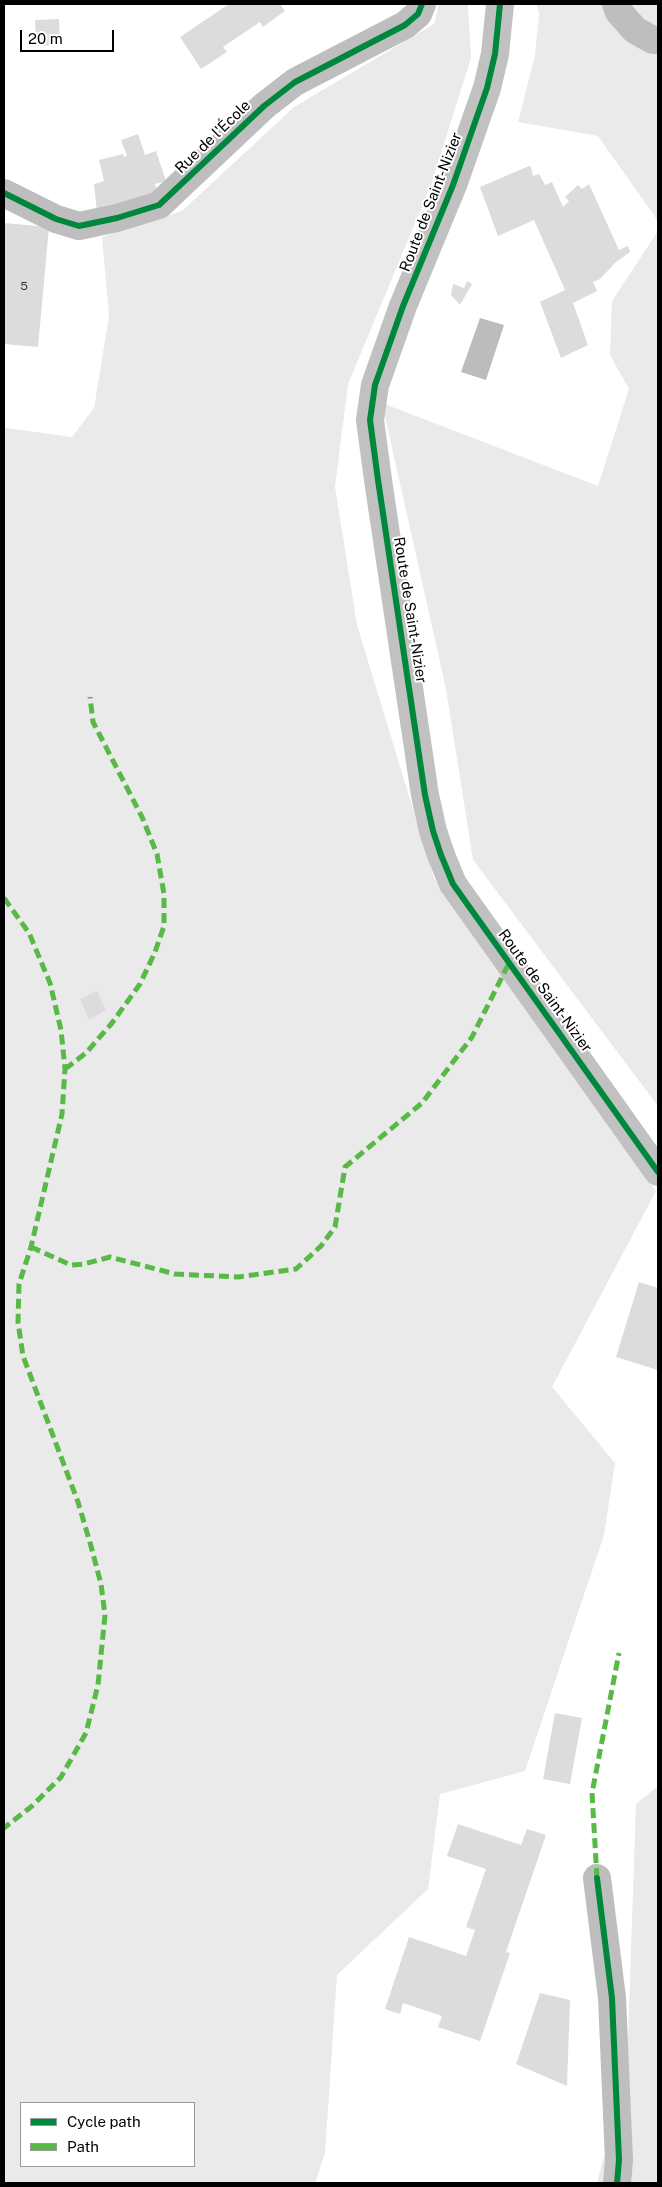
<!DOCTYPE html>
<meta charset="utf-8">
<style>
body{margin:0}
#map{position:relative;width:662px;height:2187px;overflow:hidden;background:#fff;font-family:"Public Sans",sans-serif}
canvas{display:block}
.frame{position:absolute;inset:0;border:5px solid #000;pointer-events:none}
.legend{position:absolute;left:20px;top:2102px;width:175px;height:65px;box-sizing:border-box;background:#fff;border:1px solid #999;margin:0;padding:6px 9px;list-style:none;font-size:15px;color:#000}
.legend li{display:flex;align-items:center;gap:10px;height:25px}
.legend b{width:25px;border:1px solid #999}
.scale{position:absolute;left:20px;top:30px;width:94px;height:22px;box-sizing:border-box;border:2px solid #000;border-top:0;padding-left:6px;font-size:15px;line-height:18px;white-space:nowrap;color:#000;-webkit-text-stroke:4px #fff;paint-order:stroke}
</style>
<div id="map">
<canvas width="662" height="2187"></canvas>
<div class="frame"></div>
<ul class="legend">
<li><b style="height:6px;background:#00873e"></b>Cycle path</li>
<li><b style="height:6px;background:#58b947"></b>Path</li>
</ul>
<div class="scale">20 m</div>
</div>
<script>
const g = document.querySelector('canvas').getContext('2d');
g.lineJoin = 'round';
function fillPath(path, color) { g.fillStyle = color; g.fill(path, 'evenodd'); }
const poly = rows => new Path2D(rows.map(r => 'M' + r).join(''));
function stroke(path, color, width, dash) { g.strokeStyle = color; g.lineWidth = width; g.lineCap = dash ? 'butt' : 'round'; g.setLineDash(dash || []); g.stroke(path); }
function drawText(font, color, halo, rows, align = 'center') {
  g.font = font + ' "Public Sans",sans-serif'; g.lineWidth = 4; g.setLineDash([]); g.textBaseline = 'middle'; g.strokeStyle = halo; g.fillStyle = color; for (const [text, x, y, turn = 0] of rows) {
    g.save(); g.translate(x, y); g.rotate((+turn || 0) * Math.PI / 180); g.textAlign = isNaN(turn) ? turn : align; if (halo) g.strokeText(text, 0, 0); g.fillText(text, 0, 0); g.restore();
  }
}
fillPath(poly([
 [439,4,468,4,471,58,431,185,348,384,335,487,357,625,434,878,656,1191,552,1387,615,1463,604,1535,525,1771,440,1794,428,1889,337,1975,325,2153,315,2183,4,2183,4,426,6,428,72,437,94,408,109,316,102,237,182,211,294,107,434,24],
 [21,2103,194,2103,194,2166,21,2166],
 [537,4,658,4,658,221,598,136,518,122,535,55,539,14],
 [658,231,658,1106,473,860,446,689,382,403,598,486,629,389,610,355,612,301],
 [658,1786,658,2183,597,2183,627,2068,636,1804]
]), '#eaeaea');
fillPath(poly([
 [480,318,504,325,486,380,461,372]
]), '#bcbcbc');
fillPath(poly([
 [229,4,280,4,285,11,263,27,260,22,223,47,227,52,201,69,180,37],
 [59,19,60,45,36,46,35,20],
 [138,134,145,155,156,151,166,181,155,184,158,193,97,213,94,184,104,181,99,160,123,154,124,157,127,156,121,140],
 [529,166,531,167,533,176,539,174,545,185,552,182,563,207,569,201,565,197,578,185,582,189,589,184,619,250,628,246,630,252,616,262,600,279,593,282,597,291,573,303,588,345,561,358,540,302,565,290,534,220,498,236,480,187],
 [4,223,49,227,38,347,4,344],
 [467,281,472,284,460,305,451,295,453,284,464,288],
 [97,991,106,1010,89,1020,80,999],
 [639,1282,658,1288,658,1370,616,1357],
 [555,1713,582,1718,570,1784,543,1779],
 [458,1824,521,1845,527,1829,546,1835,506,1952,510,1953,480,2041,438,2027,442,2016,403,2003,400,2014,385,2009,409,1937,466,1956,475,1930,466,1927,486,1869,447,1856],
 [540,1993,570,2000,567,2086,516,2064]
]), '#dcdcdc');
stroke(poly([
 [616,4,619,12,635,30,653,40,658,40],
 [4,193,56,219,79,226,117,218,159,205,264,106,295,82,405,25,418,14,422,4],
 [597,1878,612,1998,619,2160,617,2183]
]), '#bebebe', 28);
stroke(poly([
 [500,4,495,54,487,88,453,185,403,306,375,385,370,420,378,480,425,795,433,831,441,855,453,884,658,1172]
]), '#c1c1c1', 28);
stroke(poly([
 [4,898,29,933,50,983,61,1030,65,1069,62,1114,31,1247,19,1284,18,1322,23,1356,78,1502,91,1546,101,1584,105,1615,98,1685,86,1733,61,1777,32,1806,4,1828],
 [65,1069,86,1053,112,1023,140,984,155,952,164,926,164,894,157,854,142,817,93,722,90,697],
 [31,1247,71,1265,84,1264,110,1257,175,1274,238,1277,296,1269,321,1246,335,1227,345,1167,422,1103,472,1037,509,963],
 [597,1878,592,1793,619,1653]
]), '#58b947', 5, [10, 5]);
stroke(poly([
 [500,4,495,54,487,88,453,185,403,306,375,385,370,420,378,480,425,795,433,831,441,855,453,884,658,1172],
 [4,193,56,219,79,226,117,218,159,205,264,106,295,82,405,25,418,14,422,4],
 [597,1878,612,1998,619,2160,617,2183]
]), '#00873e', 6);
drawText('12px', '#373737', null, [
 ["5",24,286]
]);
drawText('15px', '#000', '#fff', [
 ["Rue de l'École",213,137,-44],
 ["Route de Saint-Nizier",431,202,-69],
 ["Route de Saint-Nizier",410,610,81],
 ["Route de Saint-Nizier",545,991,54]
]);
</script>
